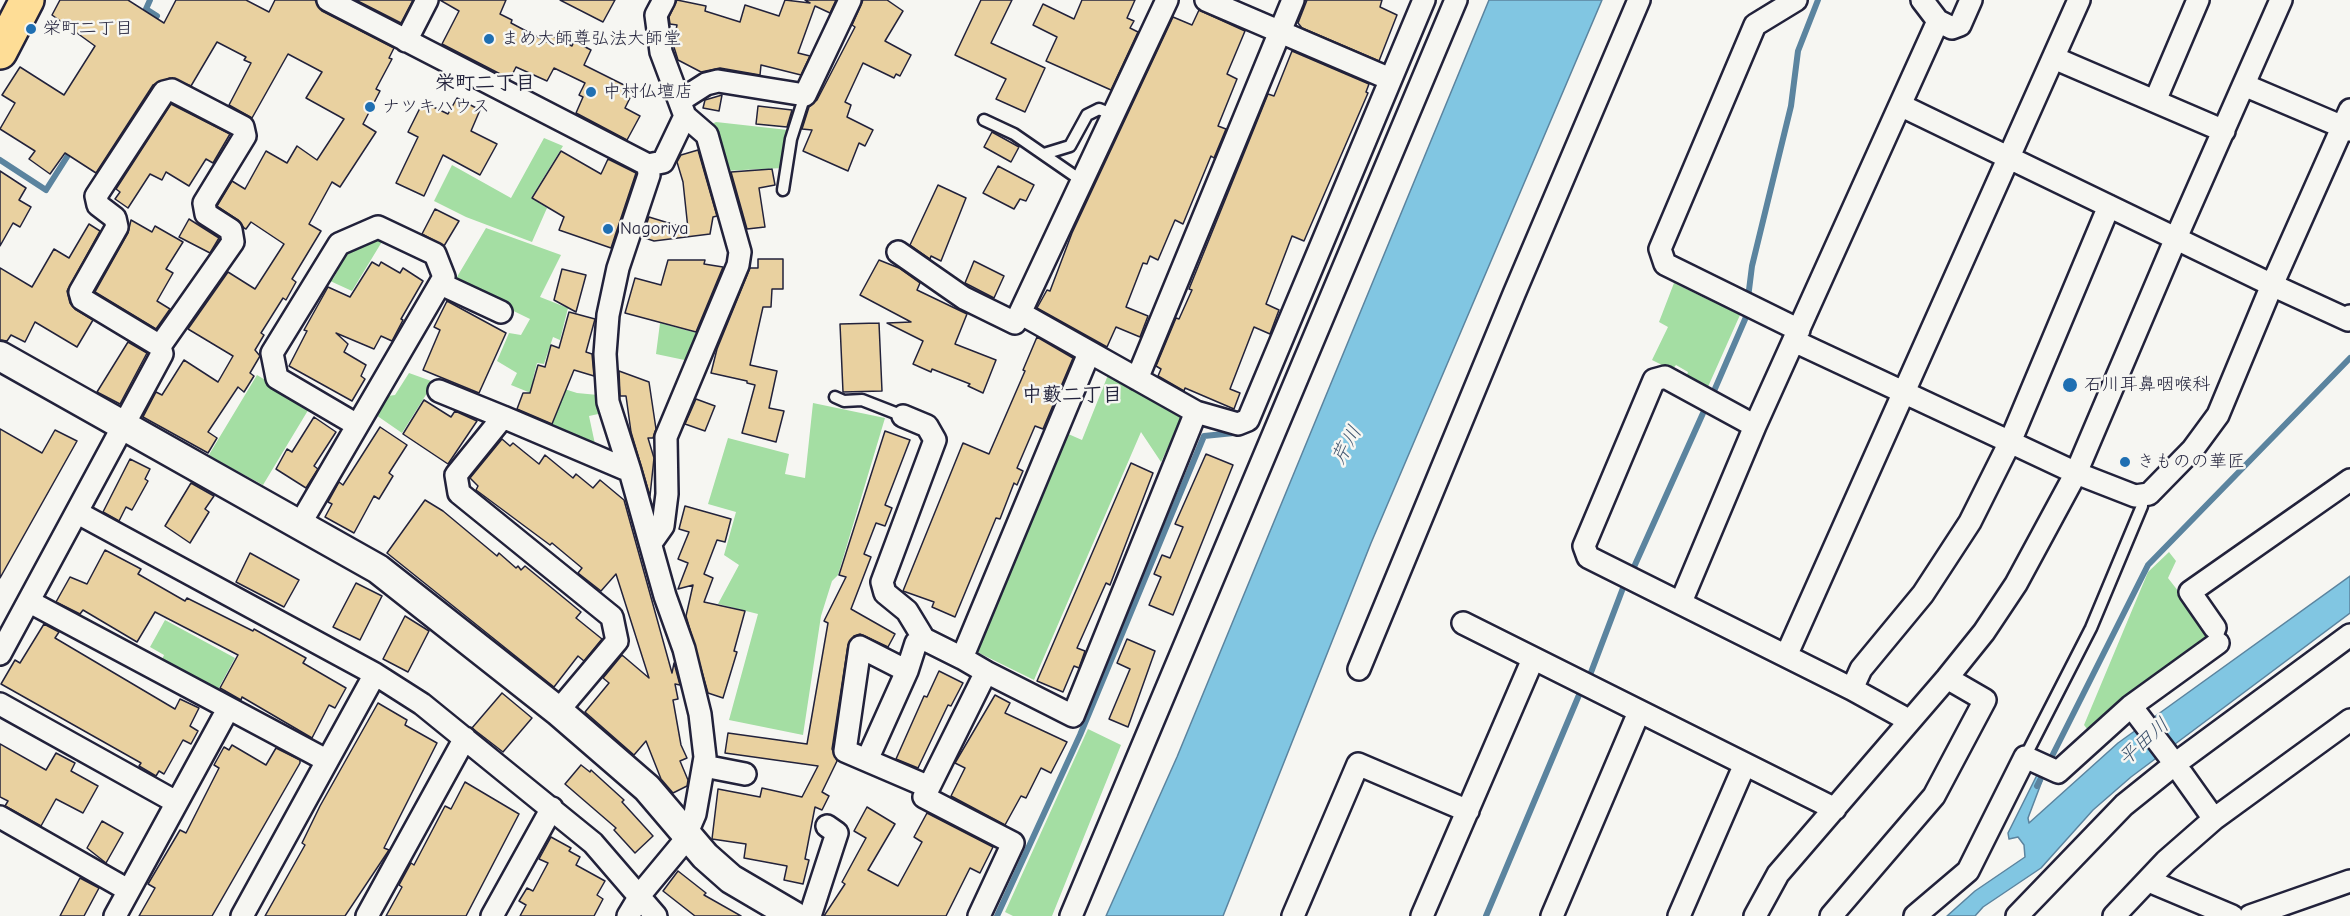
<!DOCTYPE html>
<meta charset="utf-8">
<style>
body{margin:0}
canvas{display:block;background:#f6f6f2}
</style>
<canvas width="2350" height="916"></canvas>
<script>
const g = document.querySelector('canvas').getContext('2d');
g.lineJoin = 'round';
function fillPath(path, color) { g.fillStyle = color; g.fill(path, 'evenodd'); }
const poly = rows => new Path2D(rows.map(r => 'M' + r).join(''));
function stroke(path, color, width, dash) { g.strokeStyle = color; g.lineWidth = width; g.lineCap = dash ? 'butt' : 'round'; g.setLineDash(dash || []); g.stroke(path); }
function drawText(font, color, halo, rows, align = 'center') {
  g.font = font + ' "Comic Neue","Klee One",sans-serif'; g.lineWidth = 5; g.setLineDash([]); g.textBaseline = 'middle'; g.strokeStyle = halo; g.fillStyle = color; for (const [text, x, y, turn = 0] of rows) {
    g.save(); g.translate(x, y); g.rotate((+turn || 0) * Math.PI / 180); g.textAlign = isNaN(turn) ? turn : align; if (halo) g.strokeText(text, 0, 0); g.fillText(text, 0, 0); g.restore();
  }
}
fillPath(poly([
 [716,122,788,130,783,168,722,171,708,126],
 [544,138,563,146,531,198,547,208,532,242,466,217,434,201,452,165,511,198],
 [486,228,561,255,540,297,568,308,560,340,553,337,544,364,537,363,533,379,577,393,598,395,603,413,589,416,595,444,551,427,560,405,511,385,517,373,497,361,509,333,521,335,530,319,454,282],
 [378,237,383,240,352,291,328,280,333,279,338,270,336,269,347,250],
 [1674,283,1740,315,1707,389,1686,378,1688,372,1676,365,1672,370,1652,360,1668,327,1659,322],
 [660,323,704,335,694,362,656,354],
 [409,373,434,382,402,433,376,415,388,396,395,395],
 [257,375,310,407,263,485,211,457,207,458],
 [1108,375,1183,415,1161,462,1141,432,1034,680,979,653,977,647,1066,433,1082,440],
 [813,403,885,418,838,575,832,581,821,616,803,735,729,720,758,614,718,604,739,565,724,555,736,512,708,504,728,438,789,454,785,474,805,478],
 [2169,552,2176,561,2168,578,2213,636,2091,734,2084,725,2148,572],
 [165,620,235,658,216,693,161,662,164,655,150,647],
 [1088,729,1121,745,1052,916,1013,916,1005,912]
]), '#a4dea3');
const water = poly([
 [1489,0,1602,0,1371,543,1223,916,1106,916,1177,757,1489,0],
 [2350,576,2350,613,2131,777,2093,810,2041,868,1983,907,1975,916,1947,916,1975,891,2025,857,2024,845,2018,837,2009,839,2008,833,2038,773,2042,781,2028,818,2029,823,2118,743,2350,576]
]);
fillPath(water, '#81c6e2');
stroke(water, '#5b849f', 1.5);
stroke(poly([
 [150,0,146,9,157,16,151,24],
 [0,160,46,190,72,149],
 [1748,298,1752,266,1791,106,1798,51,1818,0],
 [1714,391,1746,317],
 [1634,567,1704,411],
 [1590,675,1623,588],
 [2037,786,2148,565,2350,358],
 [997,916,1080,735,1204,436,1234,433],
 [1486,916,1579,695]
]), '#5b849f', 6);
const building = poly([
 [60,0,128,0,164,23,176,0,246,0,269,12,275,0,315,0,322,11,394,48,389,58,392,59,376,89,380,91,363,124,376,132,340,187,332,182,309,224,321,231,292,279,296,282,286,300,283,298,261,333,264,335,255,350,260,356,250,373,254,376,244,392,238,387,208,432,217,438,208,453,143,417,156,392,162,395,184,360,218,382,233,356,188,329,228,272,255,289,284,244,251,222,246,229,244,228,238,220,217,206,232,181,245,189,266,151,287,163,297,146,317,160,344,119,306,98,322,72,288,54,252,118,229,105,251,63,244,60,246,57,217,42,191,86,170,78,153,85,96,173,65,153,50,174,29,159,35,151,0,129,15,103,2,95,20,67,64,95,95,46,52,15,60,0],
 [356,0,413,0,401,23,356,0],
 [440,0,506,0,500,14,512,20,511,23,547,42,550,35,572,46,574,41,591,50,584,65,634,90,625,108,640,116,627,140,576,113,583,97,579,95,585,83,554,68,547,81,516,67,510,79,442,44,459,11,440,0],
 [560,0,615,0,603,22,560,0],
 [677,0,706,6,705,11,740,22,745,5,779,16,785,0,810,3,805,0,836,0,830,13,815,6,798,53,810,56,801,75,761,65,760,75,720,68,701,72,678,60,673,44,677,25,670,24,669,17,677,0],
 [863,0,887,0,903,11,885,41,911,55,900,76,896,74,894,78,863,63,845,102,851,105,847,117,873,130,865,146,859,143,848,171,803,151,812,130,802,129,809,107,817,100,855,27,852,25,863,0],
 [981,0,1012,0,991,43,1045,68,1025,112,996,99,1006,79,955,55,981,0],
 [1082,0,1135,0,1127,18,1134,21,1130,28,1138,32,1111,90,1046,61,1057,37,1033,25,1043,4,1074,19,1082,0],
 [1307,0,1382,0,1380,7,1397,15,1379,61,1302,28,1298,23,1307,0],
 [1199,10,1245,31,1227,74,1237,79,1218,126,1226,129,1214,158,1211,156,1183,224,1175,220,1158,260,1150,256,1147,264,1143,263,1126,307,1148,316,1140,337,1116,327,1107,347,1037,308,1047,290,1050,291,1072,233,1173,17,1192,25,1199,10],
 [1292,51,1369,84,1366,92,1368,93,1304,241,1292,236,1266,304,1279,310,1270,334,1254,327,1230,389,1240,393,1234,409,1185,388,1184,391,1158,376,1161,369,1156,366,1176,318,1179,319,1192,290,1189,289,1268,94,1274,96,1292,51],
 [722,95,719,111,703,108,705,100,722,95],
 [457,98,480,110,471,131,497,144,480,175,443,155,424,196,396,183,418,137,408,132,423,102,448,114,457,98],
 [171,104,230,134,213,163,206,159,189,186,166,172,162,180,150,174,128,208,115,199,120,192,116,189,171,104],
 [758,106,792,110,787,127,756,124,758,106],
 [992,132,1019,147,1011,162,984,147,992,132],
 [698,150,717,216,713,217,710,234,654,241,642,237,649,217,688,229,683,182,677,162,681,155,698,150],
 [561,151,601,174,608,159,636,173,611,248,559,230,564,217,532,198,561,151],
 [998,166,1034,185,1026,201,1020,199,1014,209,983,193,998,166],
 [772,169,775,185,759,188,765,227,747,229,731,172,772,169],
 [0,171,26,188,19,200,31,207,20,227,13,223,0,246,0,171],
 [938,185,966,198,941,261,931,256,930,259,910,245,938,185],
 [435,209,459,221,444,246,422,234,435,209],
 [189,219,219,238,210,253,179,237,189,219],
 [131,220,152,232,155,226,183,242,166,269,173,273,157,301,170,309,156,329,95,292,128,233,131,220],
 [89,224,100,231,67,291,70,303,75,309,93,320,77,347,35,322,25,342,11,335,7,341,0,340,0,268,32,287,54,249,69,258,89,224],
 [758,259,783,259,783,289,772,289,771,307,763,307,750,365,777,371,769,408,784,411,776,442,742,433,755,385,747,383,747,381,711,373,717,349,750,268,758,268,758,259],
 [668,260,705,260,704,264,723,267,696,332,625,313,635,278,661,285,668,260],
 [879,260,899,268,920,283,917,290,967,314,955,344,996,360,983,393,968,386,970,384,932,369,931,372,913,364,923,341,887,323,911,322,860,295,879,260],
 [974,261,1004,276,994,298,965,283,974,261],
 [372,262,379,266,381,262,400,273,403,268,423,281,401,319,403,320,392,341,381,336,374,349,336,333,348,344,344,352,366,365,361,376,365,379,352,401,289,366,307,331,304,330,328,287,350,297,372,262],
 [562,269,586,275,576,312,554,300,562,269],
 [447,301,506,333,479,393,423,370,440,330,434,327,447,301],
 [569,312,595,319,586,352,592,354,594,376,574,370,552,424,517,409,523,393,530,393,538,365,545,367,551,345,559,348,569,312],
 [879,323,882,391,843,392,840,324,879,323],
 [1037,337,1073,358,1043,429,1035,426,1017,468,1023,471,1017,485,1014,483,1000,519,996,518,955,617,932,607,934,602,903,591,963,443,989,454,1025,371,1023,370,1037,337],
 [128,342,147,353,120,404,97,392,128,342],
 [619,371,649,382,656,429,653,438,648,438,654,458,650,496,631,432,626,396,620,396,619,371],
 [696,399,715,406,705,431,685,424,696,399],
 [424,400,451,417,455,411,477,421,448,464,403,434,424,400],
 [314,417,336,432,314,466,318,469,306,488,276,469,287,449,292,452,314,417],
 [380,427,407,445,389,473,393,476,379,499,374,496,354,533,325,517,332,504,328,502,339,482,343,485,380,427],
 [0,429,42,453,55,430,77,441,0,578,0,429],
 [885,431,910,440,885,505,892,508,885,526,876,523,864,554,871,557,851,609,895,634,888,647,860,634,854,636,848,645,832,749,837,761,822,792,829,796,822,810,815,807,805,859,809,860,803,884,784,880,787,866,744,858,746,844,712,839,718,789,760,797,762,788,802,797,818,766,725,753,728,733,807,744,828,623,824,621,846,577,839,575,885,431],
 [502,439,510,446,513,443,539,464,545,455,573,478,576,474,593,488,600,480,624,500,672,673,674,663,680,685,675,684,678,699,673,700,681,745,687,758,680,761,688,780,687,786,673,793,661,779,646,741,634,755,585,712,609,683,603,678,622,655,649,678,616,574,601,591,578,573,582,568,552,543,550,545,476,490,478,486,470,478,502,439],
 [1206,454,1233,465,1173,615,1149,605,1161,577,1154,574,1162,555,1170,558,1183,527,1175,524,1206,454],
 [130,459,150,469,145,479,148,481,132,510,126,507,119,521,103,512,130,459],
 [1131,463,1153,473,1110,585,1106,583,1077,648,1085,651,1079,668,1074,666,1063,692,1037,681,1131,463],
 [191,483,214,496,205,509,209,512,190,543,165,526,191,483],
 [425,500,443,511,497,556,499,553,516,568,518,566,521,570,525,566,536,575,581,612,576,618,602,639,584,661,578,656,554,687,387,553,425,500],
 [685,506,731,519,725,542,717,540,704,574,713,578,704,602,745,611,734,651,737,652,723,698,708,693,686,616,693,585,678,589,688,563,678,559,689,532,679,529,685,506],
 [105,550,141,569,138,574,185,601,187,598,253,631,254,629,306,658,303,663,346,688,335,708,329,705,312,738,242,697,241,700,220,688,238,655,157,613,155,612,137,642,83,610,80,614,56,602,70,577,87,584,105,550],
 [250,553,299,580,284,607,236,582,250,553],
 [356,583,382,596,360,640,333,627,356,583],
 [405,616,429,631,408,672,383,659,405,616],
 [44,624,59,632,55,638,175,709,180,699,199,708,190,726,198,731,191,744,183,740,164,774,159,771,156,776,139,766,141,763,1,684,15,660,20,663,44,624],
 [1127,639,1155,651,1128,727,1109,719,1130,669,1117,663,1127,639],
 [939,671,963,683,951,706,948,705,918,768,896,759,924,696,927,697,939,671],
 [502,693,532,718,503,752,472,728,502,693],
 [995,695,1010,703,1005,713,1067,742,1051,773,1041,768,1026,798,1021,796,1005,825,951,796,965,768,955,763,995,695],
 [378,703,407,720,405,725,437,743,384,848,389,850,345,916,265,916,305,845,302,843,320,806,378,703],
 [0,744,46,770,56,753,75,763,71,771,98,786,83,813,56,799,41,826,5,806,8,801,0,797,0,744],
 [232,745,266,765,276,748,300,760,300,763,212,916,139,916,155,888,148,884,180,830,186,833,219,768,214,765,224,747,229,750,232,745],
 [581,765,590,772,591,770,624,800,622,802,653,836,635,853,614,830,616,828,565,784,581,765],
 [465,782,519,814,466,916,386,916,402,887,399,885,411,863,414,865,445,806,451,809,465,782],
 [867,807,895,824,868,870,898,886,922,842,914,837,927,813,993,847,980,873,970,868,946,916,824,916,845,884,842,882,866,838,854,831,867,807],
 [102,821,123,833,106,863,87,848,102,821],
 [551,837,571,848,569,851,580,857,576,865,605,881,597,895,603,899,594,916,520,916,526,905,519,901,527,888,533,891,548,863,539,859,551,837],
 [678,871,706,893,704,895,741,916,695,916,663,891,678,871],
 [80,878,99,888,84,916,60,916,80,878]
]);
fillPath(building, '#e9d1a0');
stroke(building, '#22223b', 1.5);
const lane = poly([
 [984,120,1014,134,1082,181],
 [1044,154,1070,146,1087,115,1099,109,1114,115],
 [783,190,791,139,805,95],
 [835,397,844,401,862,400,903,416],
 [2025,757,2091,628,2142,506,2142,495]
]);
const street = poly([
 [328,0,648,165,663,162,685,116,661,52,656,15,664,0],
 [1167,0,1020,313,1196,412,1238,424,1248,420,1424,0],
 [1206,0,1390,79],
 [1796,0,1755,25,1660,249,1665,264,1799,330],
 [1938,21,1952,28,1960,25,1971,0],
 [406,41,427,0],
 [2054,58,2224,131],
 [2244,85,2350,130],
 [681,100,706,84,718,81,805,95,850,0],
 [2155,101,2198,0],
 [1900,105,1938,21,1922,0],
 [2109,206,2010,442,2076,473,2135,496,2149,494,2193,449,2218,415,2272,285,2350,110],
 [898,252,964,298,1015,323,1020,313],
 [441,284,501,312],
 [1794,341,2010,442,1970,522,1923,594,1861,669,1852,689],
 [1137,379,1293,0],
 [439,391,503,417,456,475,459,493,612,617,617,641,558,711],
 [903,416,927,426,935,440,882,582,885,593,907,611,924,639,962,658],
 [503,417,630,471],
 [1755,426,1665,377,1654,380,1584,546,1588,557,1852,689,1910,721],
 [78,513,375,674,422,704,593,843,656,916],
 [300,524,444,277,435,254,378,227,339,244,272,353,277,378,357,425],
 [651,543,663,526,667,494,666,437,738,265,740,252,707,135,685,116],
 [30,602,326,760],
 [1681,602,1755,426,1900,105,2272,285,2348,320,2350,316],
 [1463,623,1835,809],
 [2215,628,2190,592,2350,480],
 [0,654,162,354,160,346,82,299,80,292,117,227,115,218,98,205,96,196,164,92,172,90,243,127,245,136,204,203,206,214,231,230,233,242,160,346],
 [1786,656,2079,0],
 [1359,669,1514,294,1639,0],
 [907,671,860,647,845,751,929,787],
 [986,672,1073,716,1196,412],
 [0,704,176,802],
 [2131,706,2175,764,2350,635],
 [867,760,907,671,916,643,924,639],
 [704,766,745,774],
 [2182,774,2214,819],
 [0,817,128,890],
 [2149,881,2232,916],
 [115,916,228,709],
 [242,916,375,674],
 [367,916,465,738],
 [492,916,552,808],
 [628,916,643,891,682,844,695,814,705,757,700,714,684,649,665,596,630,471,608,402,605,354,608,315,618,268,649,175,648,165],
 [810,916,837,833,827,826],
 [979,916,1013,843,924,797,986,672,962,658,1089,353],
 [1071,916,1456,0],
 [1293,916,1358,764,1468,811],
 [1422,916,1533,659],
 [1552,916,1639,712],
 [1679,916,1745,764],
 [1755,916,1778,874,1947,678,1984,632,2016,584,2076,473,2176,238,2281,0],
 [1831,916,1934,796,1985,700,1947,678],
 [1915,916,1968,871,2025,757,2058,772,2131,706,2218,643],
 [2017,916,2124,805,2175,764],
 [2114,916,2166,861,2214,819,2350,720],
 [2250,916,2350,881]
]);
const secondary = poly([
 [0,356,378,569,558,711,647,788,705,856,731,879,794,916]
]);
const primary = poly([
 [0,52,27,0]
]);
stroke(lane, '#22223b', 15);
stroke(street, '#22223b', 26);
stroke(secondary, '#22223b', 33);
stroke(primary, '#22223b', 38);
stroke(lane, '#f6f6f2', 10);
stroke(street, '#f6f6f2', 21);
stroke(secondary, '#f6f6f2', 28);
stroke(primary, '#fedd96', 33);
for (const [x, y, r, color] of [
 [31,29,6,"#1f6fb2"],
 [489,39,6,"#1f6fb2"],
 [591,92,6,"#1f6fb2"],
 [370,107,6,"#1f6fb2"],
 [608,229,6,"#1f6fb2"],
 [2070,385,8,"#1f6fb2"],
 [2125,462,6,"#1f6fb2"]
]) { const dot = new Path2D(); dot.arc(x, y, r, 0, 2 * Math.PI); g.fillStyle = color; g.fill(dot); stroke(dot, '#f6f6f2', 2); }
drawText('18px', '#22223b', '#f6f6f2', [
 ["栄町二丁目",43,29],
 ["まめ大師尊弘法大師堂",501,39],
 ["中村仏壇店",603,92],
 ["ナツキハウス",382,107],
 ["Nagoriya",620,229],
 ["石川耳鼻咽喉科",2084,385],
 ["きものの華匠",2137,462]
], 'left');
drawText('bold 20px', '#22223b', '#f6f6f2', [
 ["栄町二丁目",485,83],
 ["中藪二丁目",1072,395]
]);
drawText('italic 20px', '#3e536d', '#f6f6f2', [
 ["芹川",1347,445,-61],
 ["平田川",2144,742,-42]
]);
</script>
